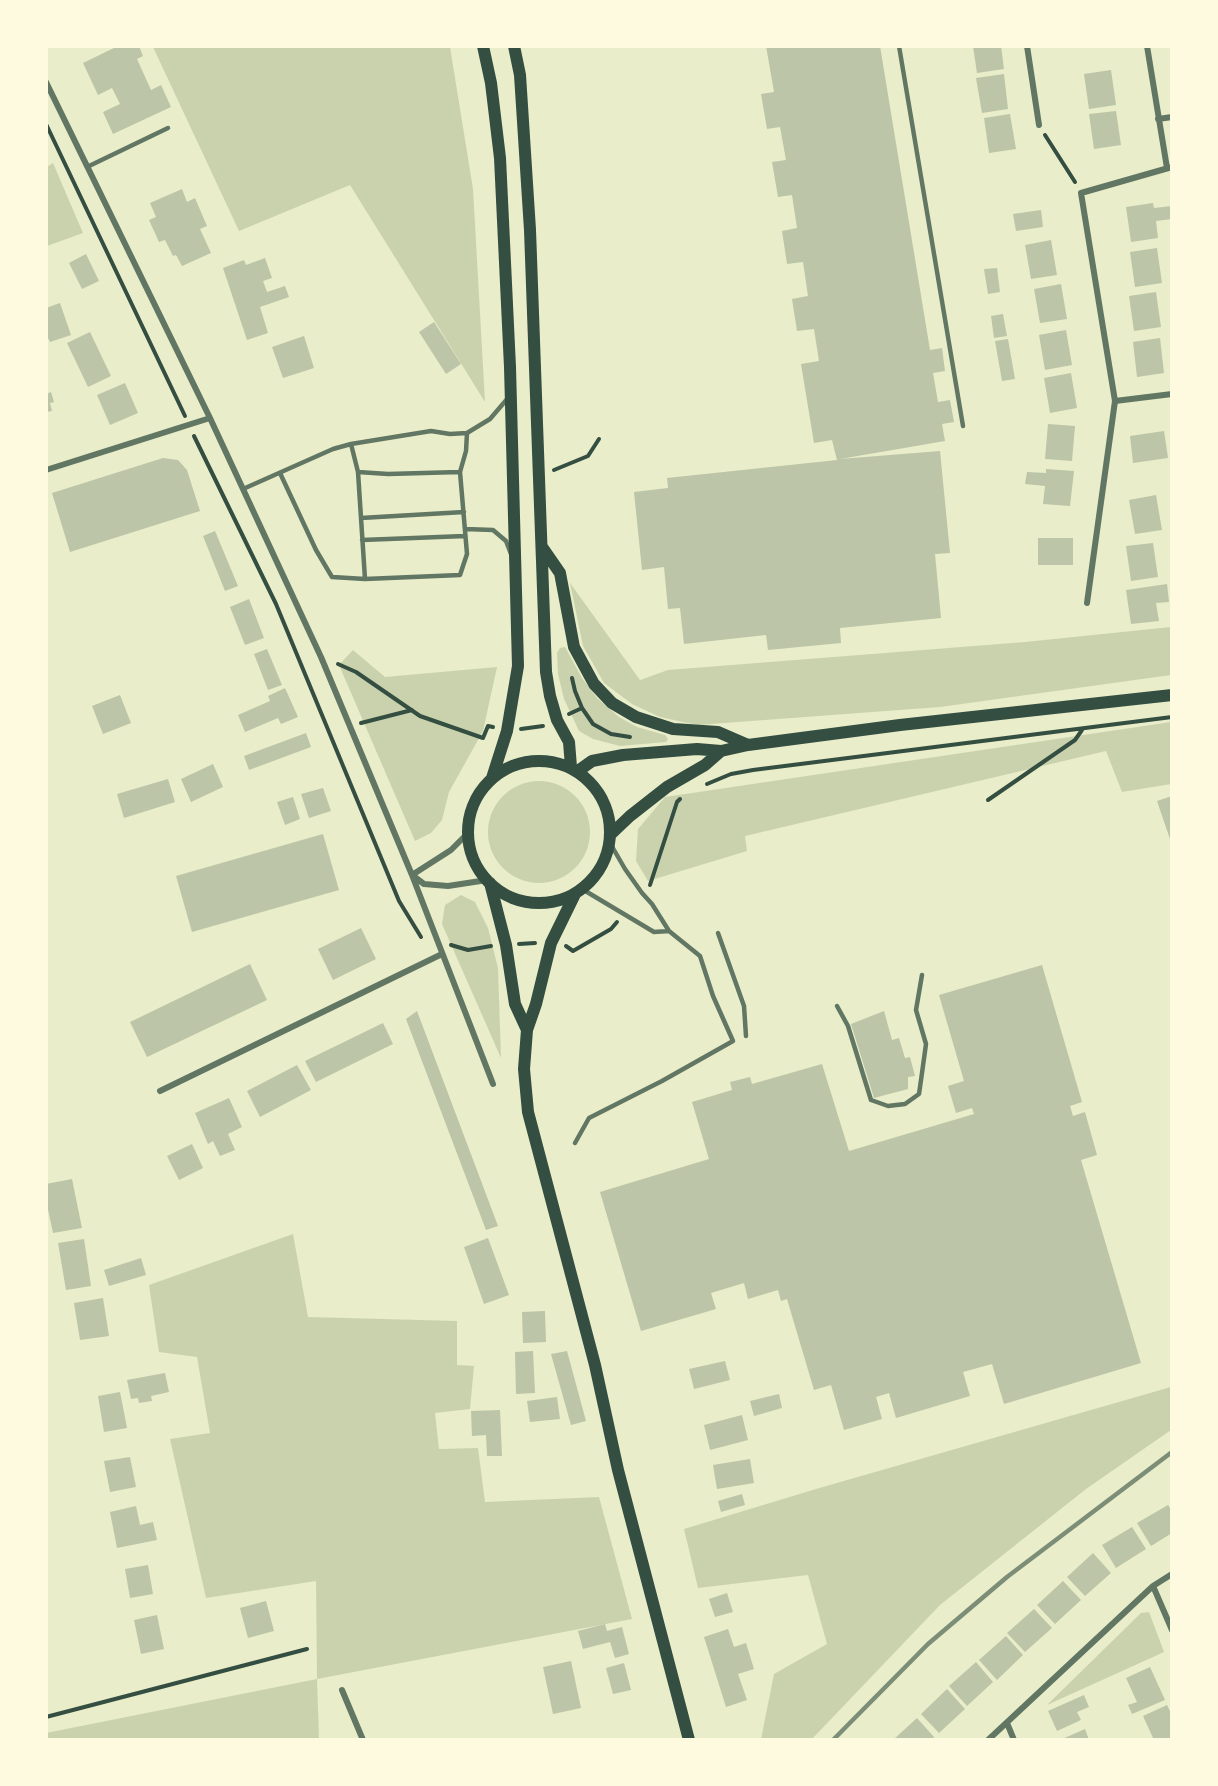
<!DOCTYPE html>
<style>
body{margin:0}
#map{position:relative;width:1218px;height:1786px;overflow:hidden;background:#e9edc9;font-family:"Crimson Pro",serif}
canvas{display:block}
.frame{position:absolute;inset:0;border:48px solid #fefae0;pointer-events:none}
</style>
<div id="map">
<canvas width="1218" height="1786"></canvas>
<div class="frame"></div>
</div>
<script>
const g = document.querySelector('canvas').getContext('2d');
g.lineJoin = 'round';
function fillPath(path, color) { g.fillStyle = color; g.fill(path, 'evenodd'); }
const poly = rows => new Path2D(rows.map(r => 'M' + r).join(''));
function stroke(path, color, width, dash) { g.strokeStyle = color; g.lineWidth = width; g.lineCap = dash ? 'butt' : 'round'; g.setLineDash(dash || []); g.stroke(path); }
fillPath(poly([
 [153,47,450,47,473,189,485,402,350,185,239,231],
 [53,163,83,233,47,246,47,167],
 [570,583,640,680,668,670,1025,642,1171,627,1171,675,940,707,697,725,660,717,632,704,604,683,583,646],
 [565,647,582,678,597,698,619,717,637,727,665,735,668,739,666,742,620,746,593,739,579,731,564,699,558,674,557,653,560,648],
 [353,650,385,677,497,667,483,731,449,792,442,820,431,833,415,841,339,665],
 [1171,722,1171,784,1122,792,1106,751,745,836,747,851,648,881,636,861,638,829,665,797],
 '488 832a51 51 0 1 1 102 0a51 51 0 1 1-102 0Z',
 [461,895,475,902,488,928,498,968,501,1058,442,924,445,905],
 [293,1234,308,1317,457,1321,457,1365,474,1366,470,1409,435,1413,439,1449,478,1448,485,1502,599,1497,632,1619,317,1679,319,1739,47,1740,46,1733,317,1679,316,1581,206,1598,170,1439,210,1433,197,1357,159,1352,149,1285],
 [1171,1387,1171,1430,1086,1489,940,1605,812,1739,761,1739,774,1674,827,1644,808,1575,698,1588,684,1529,816,1489],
 [1149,1612,1164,1652,1047,1705,1141,1613]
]), '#cad2ad');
fillPath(poly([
 [118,46,139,46,143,56,137,59,151,90,161,85,171,107,113,134,103,112,120,104,112,88,98,95,83,63],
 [766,46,880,46,930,350,942,348,945,371,933,373,938,402,950,400,954,422,942,424,945,441,840,459,940,451,950,553,935,554,941,618,840,628,841,643,768,650,766,635,684,644,680,608,668,609,664,567,642,570,634,492,668,488,667,478,837,460,832,440,814,443,801,364,819,361,814,329,797,331,792,299,808,296,803,262,787,264,782,231,797,228,792,195,778,197,772,162,786,160,780,127,767,129,761,94,774,92],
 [973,46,1001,46,1004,69,977,73],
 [1111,70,1116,105,1089,109,1084,74],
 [1004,74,1008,109,982,113,976,78],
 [1116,111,1121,145,1094,149,1089,114],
 [1010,114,1016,149,989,153,984,118],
 [182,189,187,202,195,198,207,226,200,229,211,253,182,266,176,255,173,256,165,240,159,242,149,220,156,217,150,203],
 [1153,203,1154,208,1172,206,1172,219,1156,221,1158,238,1131,242,1126,207],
 [1041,210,1043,227,1016,231,1013,214],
 [1051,240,1057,275,1031,279,1025,245],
 [1157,248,1162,283,1135,287,1130,252],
 [86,254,99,281,82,289,69,263],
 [265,258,272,278,263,281,267,292,285,286,289,297,260,307,268,333,247,340,223,268,244,260,246,265],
 [997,268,1000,292,988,294,984,269],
 [1061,284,1067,319,1040,323,1034,289],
 [1156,292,1161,327,1134,331,1129,296],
 [60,303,71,335,50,342,46,334,46,308],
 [1003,314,1007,336,994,338,991,316],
 [434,322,461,364,446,374,419,332],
 [1066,330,1072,365,1045,370,1039,335],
 [90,332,111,376,88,387,67,343],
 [304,336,314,368,283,378,272,347],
 [1160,338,1164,373,1137,377,1133,342],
 [1008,339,1015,379,1002,381,995,341],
 [1071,373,1077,408,1050,413,1044,378],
 [125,383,138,413,110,425,97,395],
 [51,392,54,402,50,403,52,411,46,412,46,394],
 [1048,424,1075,426,1072,461,1045,459],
 [1164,431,1168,458,1133,463,1130,436],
 [163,458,178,460,187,470,200,511,70,552,52,493],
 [1046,469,1074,471,1070,506,1043,504,1045,486,1025,484,1027,472,1046,473],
 [1156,495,1162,530,1135,534,1129,500],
 [215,531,238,586,225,591,203,536],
 [1038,538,1073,538,1073,565,1038,565],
 [1153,543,1158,577,1131,581,1126,546],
 [1167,584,1169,602,1156,603,1159,621,1131,624,1126,590],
 [249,599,264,638,245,645,230,607],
 [267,649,282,685,268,690,254,654],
 [285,688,298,717,281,724,278,718,245,732,238,715,270,701,268,696],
 [120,695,131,723,103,734,92,706],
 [306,733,311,747,249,770,244,756],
 [213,764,223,787,191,802,181,779],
 [168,779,175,802,124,818,117,794],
 [323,788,331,811,309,818,301,794],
 [1172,796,1172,842,1171,842,1157,801],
 [293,797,300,819,285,825,277,802],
 [323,834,339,890,192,932,176,876],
 [361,928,376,959,333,980,318,949],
 [250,964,267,1000,147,1057,130,1022],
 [1042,965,1082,1102,1070,1106,1073,1116,1085,1112,1097,1155,1081,1160,1141,1363,1004,1404,992,1364,963,1372,970,1396,896,1418,889,1393,876,1397,882,1419,844,1430,831,1385,814,1390,787,1299,781,1301,778,1290,748,1299,744,1283,711,1293,716,1309,641,1331,600,1192,709,1159,692,1102,732,1090,730,1082,750,1077,752,1084,822,1064,849,1151,974,1114,972,1108,956,1113,948,1086,964,1081,939,995],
 [417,1011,498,1226,486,1230,406,1019],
 [884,1011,892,1040,899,1038,905,1058,910,1057,915,1076,908,1077,908,1089,874,1098,851,1024],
 [383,1023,393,1044,316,1082,305,1061],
 [297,1065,311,1090,260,1117,247,1091],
 [229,1098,242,1127,228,1134,235,1150,220,1156,213,1141,208,1144,195,1113],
 [192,1144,203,1168,179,1180,167,1156],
 [72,1179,82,1228,53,1233,46,1200,46,1184],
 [488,1238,509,1295,484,1304,464,1247],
 [84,1239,91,1286,66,1290,58,1243],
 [141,1258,146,1275,109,1286,104,1270],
 [103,1298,109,1336,80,1340,74,1303],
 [545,1311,546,1342,523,1343,522,1312],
 [533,1351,535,1393,516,1394,515,1352],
 [567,1351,586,1421,571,1425,551,1354],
 [725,1361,730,1380,694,1389,689,1369],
 [165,1373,169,1392,151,1396,152,1401,139,1403,138,1398,131,1399,127,1380],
 [120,1392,127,1428,104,1432,98,1396],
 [779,1394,782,1408,754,1416,750,1401],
 [557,1397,560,1419,530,1422,527,1401],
 [500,1410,502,1456,487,1456,486,1435,472,1436,471,1411],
 [742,1415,748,1440,710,1450,704,1425],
 [130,1457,136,1487,110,1492,104,1461],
 [750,1459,754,1483,717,1489,713,1465],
 [742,1494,745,1505,721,1512,718,1501],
 [1168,1505,1172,1511,1172,1533,1151,1546,1137,1523],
 [136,1506,140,1525,153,1522,157,1540,117,1548,110,1512],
 [1132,1527,1146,1549,1116,1568,1102,1545],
 [1093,1553,1111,1573,1085,1596,1067,1577],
 [148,1565,153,1594,130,1598,125,1569],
 [1063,1581,1081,1600,1055,1624,1037,1605],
 [727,1593,733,1612,715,1617,709,1599],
 [266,1601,274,1631,248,1638,240,1608],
 [1034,1609,1052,1628,1025,1652,1007,1633],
 [157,1615,164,1649,141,1654,134,1620],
 [605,1624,607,1631,622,1627,629,1654,615,1658,610,1642,583,1649,578,1631],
 [728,1629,734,1647,746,1643,754,1669,738,1674,747,1700,726,1707,704,1637],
 [1006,1636,1023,1655,997,1680,979,1660],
 [571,1661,581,1708,553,1714,543,1667],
 [976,1662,993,1682,967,1706,949,1686],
 [624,1663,631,1690,613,1694,606,1668],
 [1150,1667,1165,1700,1132,1714,1128,1705,1137,1702,1126,1678],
 [947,1689,965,1709,939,1733,921,1714],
 [1084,1695,1089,1707,1077,1712,1081,1720,1057,1731,1048,1711],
 [1167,1705,1172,1715,1172,1740,1154,1740,1143,1716],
 [917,1718,934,1737,932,1740,893,1740],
 [1085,1729,1089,1740,1060,1740]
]), '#bcc5a7');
stroke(poly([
 [46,124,185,416],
 [1045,135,1075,182],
 [194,436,276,604,399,901,421,937],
 [554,470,588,456,599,439],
 [338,664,356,672,420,716,483,738,488,726,493,727],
 [572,678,575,691,582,708],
 [569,714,582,708,593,724,611,734,630,737],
 [361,723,412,710],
 [521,729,543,726],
 [707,784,731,774,753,770,1172,717],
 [988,800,1075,740,1082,730],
 [650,885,677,802,680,799],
 [519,944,535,943],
 [451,945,468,950,491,946],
 [566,946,573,951,611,929,617,922],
 [46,1717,307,1649]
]), '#344e41', 4);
stroke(poly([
 [899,46,963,426],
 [87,167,168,128],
 [351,444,358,472,388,474,460,472,466,451,467,433],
 [358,472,365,579],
 [280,473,316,550,332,577,365,579,460,575,467,554,460,472],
 [243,489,333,449,351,444,431,431,450,434,467,433,490,419,508,398],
 [361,518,464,512],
 [465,529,493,530,506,541,511,554],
 [362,540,465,536],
 [582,889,654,932,669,931],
 [718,933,744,1006,746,1036],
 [837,1006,848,1026,871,1100,888,1106,905,1104,919,1094,922,1073,926,1044,916,1010,922,975],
 [575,1143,589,1118,662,1081,733,1041,713,996,700,956,669,931,652,904,642,893,625,869,610,843]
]), '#617663', 4.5);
stroke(poly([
 [1027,46,1039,125],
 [1147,46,1167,168],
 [46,82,210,418,321,657,412,875,493,1084],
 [1158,119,1172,117],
 [1115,401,1172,394],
 [46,470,210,418],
 [1087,603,1115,401,1081,193,1172,167],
 [468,833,451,850,412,875,424,884,448,886,487,880],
 [160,1091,442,954],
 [1153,1586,1172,1630],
 [342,1690,363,1740],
 [1007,1723,1014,1740],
 [988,1740,1153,1586,1172,1574]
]), '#617663', 6);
stroke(poly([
 [483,46,491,83,500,158,510,367,518,666,507,731,492,778],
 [514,46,520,75,530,230,546,672,550,696,557,720,569,742,571,767],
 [542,547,560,573,574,647,594,684,612,703,636,717,673,729,718,732,748,745],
 '468 832a71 71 0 1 1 142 0a71 71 0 1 1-142 0Z',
 [578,771,592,761,623,755,697,749,721,751,748,745,900,725,1172,695],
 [610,835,630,816,667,787,705,765,721,751],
 [490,883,506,945,515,1004,527,1030],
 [575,894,551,943,536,1004,527,1030,524,1069,528,1112,595,1365,618,1470,689,1740]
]), '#344e41', 12);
stroke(poly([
 [833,1740,928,1644,1007,1577,1172,1452]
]), '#7c8e77', 4.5);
</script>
